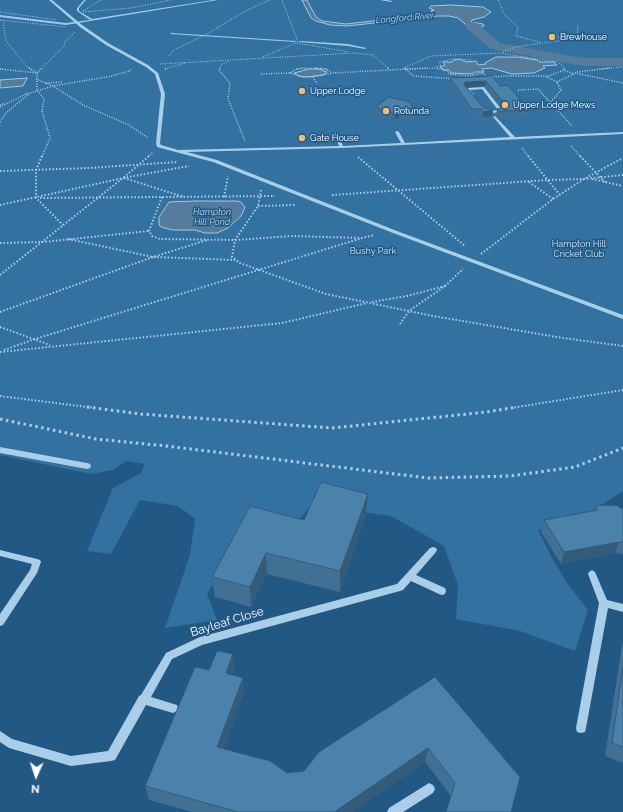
<!DOCTYPE html>
<style>
body{margin:0}
#map{position:relative;width:623px;height:812px;overflow:hidden;background:#225884;font-family:Raleway,sans-serif}
canvas{display:block}
.north{position:absolute;left:16px;top:756px;width:40px;height:40px;-webkit-text-stroke:3px #225884;paint-order:stroke;rotate:183deg;font-size:11px;font-weight:700;line-height:16px;text-align:center;color:#fff}
.north::after{content:'';display:block;margin:auto;width:14px;height:18px;background:#fff;clip-path:polygon(50% 0,100% 100%,50% 72%,0 100%)}
</style>
<div id="map">
<canvas width="623" height="812"></canvas>
<div class="north">N</div>
</div>
<script>
const g = document.querySelector('canvas').getContext('2d');
g.lineJoin = 'round';
function fillPath(path, color) { g.fillStyle = color; g.fill(path, 'evenodd'); }
const poly = rows => new Path2D(rows.map(r => 'M' + r).join(''));
function stroke(path, color, width, dash) { g.strokeStyle = color; g.lineWidth = width; g.lineCap = dash ? 'butt' : 'round'; g.setLineDash(dash || []); g.stroke(path); }
function drawText(font, color, halo, rows, align = 'center') {
  g.font = font + ' Raleway,sans-serif'; g.lineWidth = 3; g.setLineDash([]); g.textBaseline = 'middle'; g.strokeStyle = halo; g.fillStyle = color; for (const [text, x, y, turn = 0] of rows) {
    g.save(); g.translate(x, y); g.rotate((+turn || 0) * Math.PI / 180); g.textAlign = isNaN(turn) ? turn : align; if (halo) g.strokeText(text, 0, 0); g.fillText(text, 0, 0); g.restore();
  }
}
fillPath(poly([
 [0,0,623,0,623,491,585,516,538,530,552,558,567,583,588,610,575,651,520,631,456,619,458,585,444,546,391,516,311,505,292,529,246,527,207,594,217,620,165,628,190,555,195,519,178,506,140,500,111,554,87,551,113,488,141,473,145,464,126,461,113,470,91,474,0,455]
]), '#3271a0');
const water = poly([
 [302,0,307,0,316,17,322,21,346,24,433,14,431,11,434,10,429,8,431,6,450,5,483,7,491,12,484,17,472,20,471,22,483,24,484,26,480,28,498,45,511,48,503,49,494,48,458,18,449,16,437,16,347,26,330,25,316,21,311,18,302,0],
 [496,57,517,57,537,60,540,62,554,62,557,65,543,66,545,68,534,73,512,74,491,68,482,69,484,72,475,72,472,74,451,73,449,70,444,70,440,67,445,65,443,62,452,62,454,60,459,59,467,62,476,61,478,65,486,64,485,63,496,57],
 [309,69,318,69,327,72,323,75,306,77,299,76,294,73,309,69],
 [27,78,23,86,0,88,0,80,27,78],
 [195,201,237,201,241,202,245,207,241,216,228,228,217,233,205,233,195,230,173,230,161,227,159,225,159,217,169,202,195,201]
]);
fillPath(water, '#557c9a');
stroke(water, '#9ecae9', 1);
fillPath(poly([
 [84,0,86,0,79,8,79,11,92,19,213,0,218,0,66,25,0,17,0,15,66,23,90,20,77,11,77,8,84,0],
 [380,0,387,0,392,1,391,2,380,0],
 [170,34,171,33,296,41,295,42,170,34],
 [300,41,348,44,366,48,365,49,348,46,299,42,300,41]
]), '#9ecae9');
fillPath(poly([
 [472,22,477,23,500,43,583,58,623,58,623,66,583,66,491,49,467,29,465,26,467,23,472,22]
]), '#557c9a');
stroke(poly([
 [493,114,495,117]
]), '#437196', 4, [4, 2]);
stroke(poly([
 [498,0,504,14,518,27,516,36,540,42],
 [83,11,101,0],
 [0,12,57,20],
 [83,12,131,8,171,0],
 [419,15,424,19],
 [0,20,67,27],
 [3,20,6,41,27,67,31,69],
 [565,40,577,38,578,25],
 [297,43,349,52],
 [503,52,515,47,565,40,550,33],
 [169,56,174,50,207,34,247,10,270,0],
 [263,57,298,42,282,0],
 [160,64,354,53,373,55,389,69],
 [0,69,3,69],
 [41,69,64,46,65,41,75,32],
 [165,69,185,63],
 [219,69,222,64,230,61],
 [296,69,309,68,327,69],
 [405,69,404,68,431,56,499,53,558,62,564,67,564,69],
 [407,69,436,68],
 [438,69,436,67,441,65,439,62,453,59,472,60],
 [601,69,623,67]
]), '#aacee8', 1, [1, 1.5]);
stroke(poly([
 [29,68,37,73,37,90,44,99,42,111,50,138,42,157],
 [220,68,219,70,230,83,228,99,245,141],
 [315,68,326,69,331,72],
 [388,68,390,70],
 [404,68,413,76,458,79,507,76,549,76,564,70,564,68],
 [437,68,447,71,449,74,469,76,483,73,487,78],
 [0,69,37,73,42,68],
 [165,69,167,68],
 [577,72,610,68],
 [290,73,297,69,305,68],
 [575,73,623,83],
 [261,74,290,73,302,77,313,77,332,73,428,68],
 [313,77,317,84],
 [547,77,557,82,561,90,550,103],
 [36,79,53,86,83,105,129,125,148,138],
 [557,82,574,74,564,70],
 [46,83,63,82],
 [518,90,538,89,572,126],
 [0,105,5,103],
 [0,107,28,93],
 [0,122,6,113,30,93,53,86,112,76,132,70],
 [571,146,581,157],
 [522,148,529,157],
 [148,157,153,152]
]), '#aacee8', 1.5, [1, 1.5]);
stroke(poly([
 [42,156,36,170,36,198,63,225],
 [528,156,560,195],
 [580,156,605,182],
 [358,157,465,246],
 [0,171,89,168,177,162],
 [124,178,184,197],
 [592,179,623,186],
 [529,182,553,199],
 [261,190,258,206,235,240,232,257,240,263,326,294,433,316,563,338,623,346],
 [332,195,547,180,584,179,623,175],
 [162,197,149,231,152,236,160,239,235,240,291,236,362,238,374,235],
 [224,197,228,176],
 [40,198,275,196],
 [0,205,123,178,189,166],
 [258,206,296,205],
 [68,239,153,257,235,260],
 [0,243,43,242,149,231],
 [481,254,553,199,584,179,623,158],
 [0,275,123,178,149,156],
 [372,302,407,296,445,286],
 [0,312,153,257,207,240],
 [400,324,409,311,445,286,463,269],
 [0,327,50,345],
 [4,350,35,339,362,238],
 [0,352,282,323,367,303],
 [0,396,95,408],
 [511,408,623,390]
]), '#aacee8', 2, [1.5, 2]);
stroke(poly([
 [87,407,141,414,332,428,487,412,517,407],
 [0,419,96,439,166,446,428,478,510,476,575,467,623,448]
]), '#aacee8', 3, [2.5, 3.5]);
fillPath(poly([
 [49,0,52,0,82,25,108,43,148,65,158,73,165,94,160,143,161,145,178,150,339,146,334,134,336,133,338,134,343,146,401,143,395,132,397,131,399,132,405,143,510,137,494,118,493,117,495,116,515,137,623,132,623,134,342,148,187,152,217,160,397,231,623,315,623,319,393,233,213,162,157,147,156,143,161,94,155,74,146,67,106,45,80,27,49,0],
 [484,87,502,110,502,112,491,113,491,111,498,110,482,89,470,90,474,95,472,96,465,89,467,88,484,87],
 [0,447,87,463,90,464,91,466,90,468,87,469,0,453,0,447],
 [433,547,436,548,437,550,436,552,416,575,445,588,446,591,445,594,442,595,439,594,411,581,403,590,400,591,202,645,172,659,151,697,177,705,178,708,177,711,173,713,146,705,115,760,111,761,71,766,9,748,0,742,0,731,12,739,71,756,108,751,139,696,141,695,166,653,200,637,397,584,430,548,433,547],
 [0,550,37,559,40,560,41,562,37,573,3,625,0,626,0,614,30,570,32,564,0,556,0,550],
 [592,570,595,572,607,600,623,604,623,612,608,608,586,728,585,732,581,733,577,732,576,728,599,603,588,574,589,572,592,570],
 [429,783,433,785,435,789,433,793,403,812,387,812,389,808,429,783]
]), '#aacee8');
fillPath(poly([
 [492,76,500,86,529,110,528,116,498,117,496,114,497,109,502,108,485,86,467,87,484,108,493,110,492,116,483,117,481,114,471,115,450,84,450,78],
 [375,107,417,115,417,121,399,118,395,119,375,112],
 [368,494,366,514,340,592,267,574,251,607,215,597,212,577,304,520],
 [595,506,623,509,623,554,615,553,561,564,541,532,544,520,593,511],
 [623,643,623,763,605,756,622,645],
 [235,669,232,675,243,678,244,692,224,749,287,773,304,771,435,677,520,777,451,796,425,762,352,812,193,812,149,800,145,786,209,670]
]), '#407094');
fillPath(poly([
 [486,81,485,86,464,88,465,82],
 [493,110,492,116,483,117,483,112],
 [399,112,399,118,395,119,395,114],
 [368,494,366,514,340,592,340,571],
 [619,542,615,553,561,564,564,552],
 [266,553,267,574,251,607,250,587],
 [233,654,235,669,227,688,226,673],
 [243,678,244,692,220,761,217,747],
 [428,748,425,762,352,812,334,812]
]), '#345b78');
const building = poly([
 [492,76,500,86,508,85,529,110,499,111,497,109,504,107,504,103,486,81,465,82,464,85,484,108,493,110,483,112,481,109,472,109,450,78,492,76],
 [389,97,410,102,417,115,399,112,395,114,375,107,389,97],
 [321,482,368,494,340,571,266,553,250,587,212,577,250,506,304,520,321,482],
 [608,505,619,506,620,508,623,509,623,542,619,542,564,552,544,520,598,510,595,506,608,505],
 [217,651,233,654,226,673,243,678,217,747,270,761,287,773,304,771,319,752,435,677,520,777,511,812,446,812,455,783,428,748,334,812,238,812,145,786,195,667,209,670,217,651],
 [623,667,623,747,612,743,623,667]
]);
fillPath(building, '#4b82ac');
stroke(building, '#345b78', 1);
for (const [x, y, r, color] of [
 [552,37,4,"#f4bd6c"],
 [302,91,4,"#f4bd6c"],
 [505,105,4,"#f4bd6c"],
 [386,111,4,"#f4bd6c"],
 [302,138,4,"#f4bd6c"]
]) { const dot = new Path2D(); dot.arc(x, y, r, 0, 2 * Math.PI); g.fillStyle = color; g.fill(dot); stroke(dot, '#225884', 1.5); }
drawText('italic 9px', '#b6d7f0', '#225884', [
 ["Longford River",405,18,-5],
 ["Hampton",212,212],
 ["Hill Pond",212,222]
]);
drawText('9px', '#fff', '#225884', [
 ["Brewhouse",560,37],
 ["Upper Lodge",310,91],
 ["Upper Lodge Mews",513,105],
 ["Rotunda",394,111],
 ["Gate House",310,138]
], 'left');
drawText('9px', '#cee5f6', '#225884', [
 ["Hampton Hill",579,244],
 ["Cricket Club",579,254],
 ["Bushy Park",373,251]
]);
drawText('12px', '#fff', '#225884', [
 ["Bayleaf Close",227,622,-17]
]);
</script>
